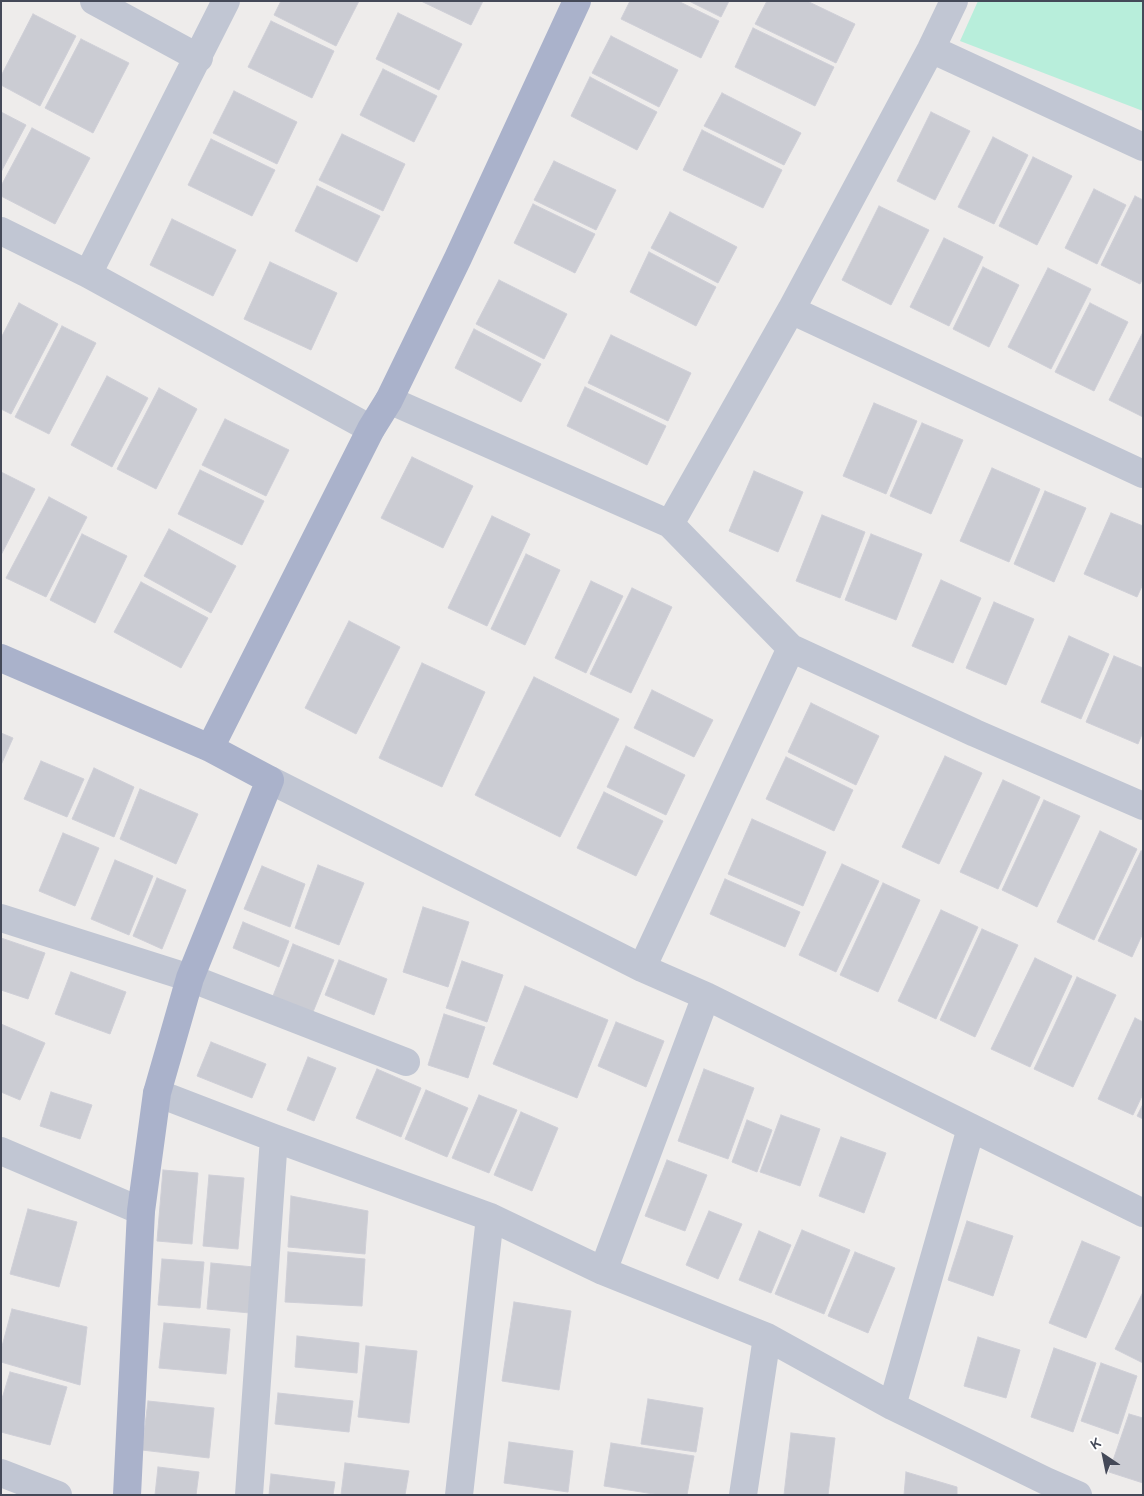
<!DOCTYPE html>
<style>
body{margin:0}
#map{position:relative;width:1144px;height:1496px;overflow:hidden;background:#eeeceb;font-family:Quicksand,sans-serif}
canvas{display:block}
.frame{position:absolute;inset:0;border:2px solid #444958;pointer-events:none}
.north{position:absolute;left:1079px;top:1431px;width:50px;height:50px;-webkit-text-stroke:4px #fff;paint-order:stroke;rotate:326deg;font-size:14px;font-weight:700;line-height:20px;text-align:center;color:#444958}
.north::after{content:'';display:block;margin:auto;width:18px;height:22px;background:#444958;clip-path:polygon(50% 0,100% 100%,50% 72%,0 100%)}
</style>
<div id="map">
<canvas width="1144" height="1496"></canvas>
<div class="frame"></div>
<div class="north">K</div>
</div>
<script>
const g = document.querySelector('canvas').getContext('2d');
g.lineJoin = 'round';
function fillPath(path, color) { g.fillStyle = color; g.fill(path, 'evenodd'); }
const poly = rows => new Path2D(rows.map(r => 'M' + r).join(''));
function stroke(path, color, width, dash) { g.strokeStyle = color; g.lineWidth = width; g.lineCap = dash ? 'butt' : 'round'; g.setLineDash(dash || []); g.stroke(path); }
fillPath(poly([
 [978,1,1143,1,1143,111,960,41]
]), '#b8eedb');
const building = poly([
 [281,1,359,1,336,46,274,15,281,1],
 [421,1,483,1,471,25,421,1],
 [630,1,678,1,719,21,701,58,621,19,630,1],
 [689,1,729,1,721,17,689,1],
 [767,1,807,1,855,24,836,63,755,24,767,1],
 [398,13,462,44,439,90,376,59,398,13],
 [33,14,76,36,40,106,1,85,1,76,33,14],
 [271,21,334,51,312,98,248,67,271,21],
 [753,28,834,67,815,106,735,67,753,28],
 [611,36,678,70,659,107,592,73,611,36],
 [81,39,129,63,93,133,45,108,81,39],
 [383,69,437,96,414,142,360,115,383,69],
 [590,77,657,112,637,150,571,116,590,77],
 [234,91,297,122,277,164,213,133,234,91],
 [722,93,801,133,784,165,704,126,722,93],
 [1,112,26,125,1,172,1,112],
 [931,112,970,131,935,200,897,181,931,112],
 [32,128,90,158,55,224,1,196,1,186,32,128],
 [702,130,782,170,763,208,683,170,702,130],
 [342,134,405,164,383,211,319,180,342,134],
 [993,137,1028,155,994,224,958,207,993,137],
 [211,139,275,170,252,216,188,185,211,139],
 [1033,157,1072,176,1037,245,999,226,1033,157],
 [554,161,616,190,596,230,534,200,554,161],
 [317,186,380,216,357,262,295,231,317,186],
 [1094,189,1126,205,1097,264,1065,248,1094,189],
 [1135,196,1143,200,1143,278,1140,284,1101,265,1135,196],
 [533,204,595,234,575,273,514,243,533,204],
 [879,206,929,230,891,305,842,280,879,206],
 [670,212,737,247,718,283,651,248,670,212],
 [172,219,236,250,213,296,150,265,172,219],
 [944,238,983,257,949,326,910,307,944,238],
 [649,252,716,287,696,326,630,292,649,252],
 [270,262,337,293,311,350,244,319,270,262],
 [983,267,1019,285,989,347,953,329,983,267],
 [1048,268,1091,289,1051,369,1008,347,1048,268],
 [499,280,567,314,544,359,476,324,499,280],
 [19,303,58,324,11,414,1,409,1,338,19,303],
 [1090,303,1128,322,1094,391,1055,372,1090,303],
 [62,326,96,343,49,434,15,417,62,326],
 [474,329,541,364,521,402,455,368,474,329],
 [1143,332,1143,417,1109,400,1143,332],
 [611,335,691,373,668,421,588,383,611,335],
 [107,376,148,398,112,467,71,445,107,376],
 [585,387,666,426,647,465,567,426,585,387],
 [159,388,197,409,156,489,117,469,159,388],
 [874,403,917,421,886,494,843,476,874,403],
 [225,419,289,450,266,496,202,465,225,419],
 [922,423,963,440,931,514,890,496,922,423],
 [412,457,473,486,443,548,381,518,412,457],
 [992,468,1040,489,1009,562,960,541,992,468],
 [200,470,264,501,242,545,178,514,200,470],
 [754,471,803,492,778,552,729,531,754,471],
 [1,472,35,489,1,555,1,472],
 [1045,491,1086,508,1054,582,1014,564,1045,491],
 [49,497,87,517,46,597,6,578,49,497],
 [1111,513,1143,526,1143,584,1137,597,1084,574,1111,513],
 [822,515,865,532,840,598,796,581,822,515],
 [492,516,530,534,487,626,448,608,492,516],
 [169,529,236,566,211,613,144,576,169,529],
 [82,534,127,556,95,623,50,600,82,534],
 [871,534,922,554,896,620,845,600,871,534],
 [526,554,560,570,525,645,491,629,526,554],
 [941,580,981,598,953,663,912,646,941,580],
 [591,581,623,596,586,673,555,658,591,581],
 [141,582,208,618,181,668,114,632,141,582],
 [632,588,672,607,631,693,590,674,632,588],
 [994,602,1034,619,1006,685,966,668,994,602],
 [349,621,400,647,356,734,305,708,349,621],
 [1069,636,1109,654,1081,719,1041,702,1069,636],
 [1114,656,1143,668,1143,732,1138,744,1086,722,1114,656],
 [422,663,485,692,442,787,379,758,422,663],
 [534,677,619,719,560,837,475,795,534,677],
 [652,690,713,720,694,757,634,728,652,690],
 [811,703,879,736,856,785,788,752,811,703],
 [1,733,13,738,1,765,1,733],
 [626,746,685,775,666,815,607,787,626,746],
 [945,756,982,773,939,864,902,847,945,756],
 [786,757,853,790,834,831,766,799,786,757],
 [41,761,84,779,67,817,24,799,41,761],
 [94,768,134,787,114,837,72,819,94,768],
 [1003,780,1040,797,998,889,960,872,1003,780],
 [140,789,198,814,176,864,120,839,140,789],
 [604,792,663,821,636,876,577,848,604,792],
 [1044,800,1080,816,1037,907,1002,890,1044,800],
 [752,819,826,852,803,906,728,874,752,819],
 [1100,831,1137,849,1094,940,1057,922,1100,831],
 [63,833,99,848,75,906,39,891,63,833],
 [1141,851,1143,851,1143,933,1132,957,1098,941,1141,851],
 [115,860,153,876,129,935,91,919,115,860],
 [842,864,879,881,836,972,799,955,842,864],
 [318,865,364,883,339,945,295,928,318,865],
 [262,866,305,884,290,927,244,909,262,866],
 [157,878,186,890,162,949,133,936,157,878],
 [725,879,800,912,785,947,710,914,725,879],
 [883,883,920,900,878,992,840,975,883,883],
 [423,907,469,922,448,987,403,972,423,907],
 [941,910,978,927,936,1019,898,1001,941,910],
 [243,922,289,941,279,967,233,948,243,922],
 [982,929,1018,945,975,1037,940,1020,982,929],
 [1,938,45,953,28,999,1,990,1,938],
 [293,944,334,960,313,1012,273,996,293,944],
 [1035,958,1072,976,1030,1067,991,1049,1035,958],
 [339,960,387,979,374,1015,325,995,339,960],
 [462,961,503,975,487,1022,446,1008,462,961],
 [71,972,126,992,110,1034,55,1014,71,972],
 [1077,977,1116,995,1073,1087,1034,1069,1077,977],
 [525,986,608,1020,577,1098,493,1064,525,986],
 [444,1014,485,1027,468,1078,428,1065,444,1014],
 [1135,1018,1143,1022,1143,1094,1133,1115,1098,1099,1135,1018],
 [616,1022,664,1041,646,1087,598,1066,616,1022],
 [1,1024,45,1043,20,1100,1,1092,1,1024],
 [211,1042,266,1064,252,1098,197,1076,211,1042],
 [308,1057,336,1068,314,1121,287,1110,308,1057],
 [377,1069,421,1088,401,1137,356,1118,377,1069],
 [704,1069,754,1088,728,1159,678,1141,704,1069],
 [426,1090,468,1108,447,1157,405,1139,426,1090],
 [51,1092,92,1105,80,1139,40,1126,51,1092],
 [479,1095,517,1110,489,1173,452,1158,479,1095],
 [1143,1104,1143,1119,1137,1116,1143,1104],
 [521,1112,558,1128,532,1191,494,1175,521,1112],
 [781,1115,820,1129,800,1186,760,1172,781,1115],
 [747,1120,772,1130,757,1172,732,1162,747,1120],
 [841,1137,886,1153,864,1213,819,1196,841,1137],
 [667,1160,707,1175,685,1231,645,1216,667,1160],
 [163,1170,198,1173,192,1244,157,1241,163,1170],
 [209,1175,244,1178,238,1249,203,1246,209,1175],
 [291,1196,368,1211,365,1254,288,1247,291,1196],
 [28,1209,77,1222,59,1287,10,1274,28,1209],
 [709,1211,742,1224,718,1279,686,1265,709,1211],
 [967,1221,1013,1236,993,1296,948,1280,967,1221],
 [802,1230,850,1250,824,1314,775,1294,802,1230],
 [759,1231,791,1245,771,1293,739,1280,759,1231],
 [1082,1241,1120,1257,1086,1338,1049,1323,1082,1241],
 [288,1252,365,1259,362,1306,285,1302,288,1252],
 [855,1252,895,1268,868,1333,828,1316,855,1252],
 [162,1259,204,1262,200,1308,158,1305,162,1259],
 [211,1263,254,1267,250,1313,207,1309,211,1263],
 [1143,1292,1143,1363,1115,1349,1143,1292],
 [514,1302,571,1311,559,1390,502,1381,514,1302],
 [12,1309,87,1327,80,1385,1,1362,1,1350,12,1309],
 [164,1323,230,1329,226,1374,159,1368,164,1323],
 [297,1336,359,1343,357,1373,295,1367,297,1336],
 [978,1337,1020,1350,1006,1398,964,1386,978,1337],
 [366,1346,417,1351,409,1423,358,1417,366,1346],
 [1054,1348,1096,1363,1073,1432,1031,1417,1054,1348],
 [1101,1363,1137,1376,1118,1434,1081,1421,1101,1363],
 [10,1372,67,1387,50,1445,1,1432,1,1402,10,1372],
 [278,1393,353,1401,349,1432,275,1424,278,1393],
 [648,1399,703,1408,696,1452,641,1444,648,1399],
 [148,1401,214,1408,209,1458,142,1450,148,1401],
 [1129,1414,1143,1418,1143,1483,1109,1472,1129,1414],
 [791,1433,835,1438,828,1495,784,1495,791,1433],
 [509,1442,573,1451,568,1492,504,1483,509,1442],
 [611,1443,694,1456,687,1495,660,1495,604,1486,611,1443],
 [345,1463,409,1471,405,1495,341,1495,345,1463],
 [158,1467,199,1472,196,1495,155,1495,158,1467],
 [906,1472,957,1487,957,1495,904,1495,906,1472],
 [271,1474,335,1482,333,1495,269,1495,271,1474]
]);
fillPath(building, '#cbccd3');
stroke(building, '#cfcfd7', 1);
stroke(poly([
 [94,1,199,58],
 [931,49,1143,147],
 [1,231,88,274,371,429],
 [88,274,226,1],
 [791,310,1143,474],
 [389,400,670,524,791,648,975,733,1143,806],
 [670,524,791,310,931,49,954,1],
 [270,780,642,968,706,996,1143,1213],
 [1,918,190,978,406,1062],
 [642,968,791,648],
 [157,1093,274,1138,490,1217,603,1271,767,1337,892,1406,1046,1481,1078,1495],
 [1,1151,141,1211],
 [603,1271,706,996],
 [892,1406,971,1128],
 [1,1473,58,1495],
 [249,1495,274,1138],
 [459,1495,490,1217],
 [743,1495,767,1337]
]), '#c1c6d3', 28);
stroke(poly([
 [1,658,210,748,270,780,190,978,157,1093,141,1211,127,1495],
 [210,748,371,429,389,400,458,258,577,1]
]), '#aab2cb', 28);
</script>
